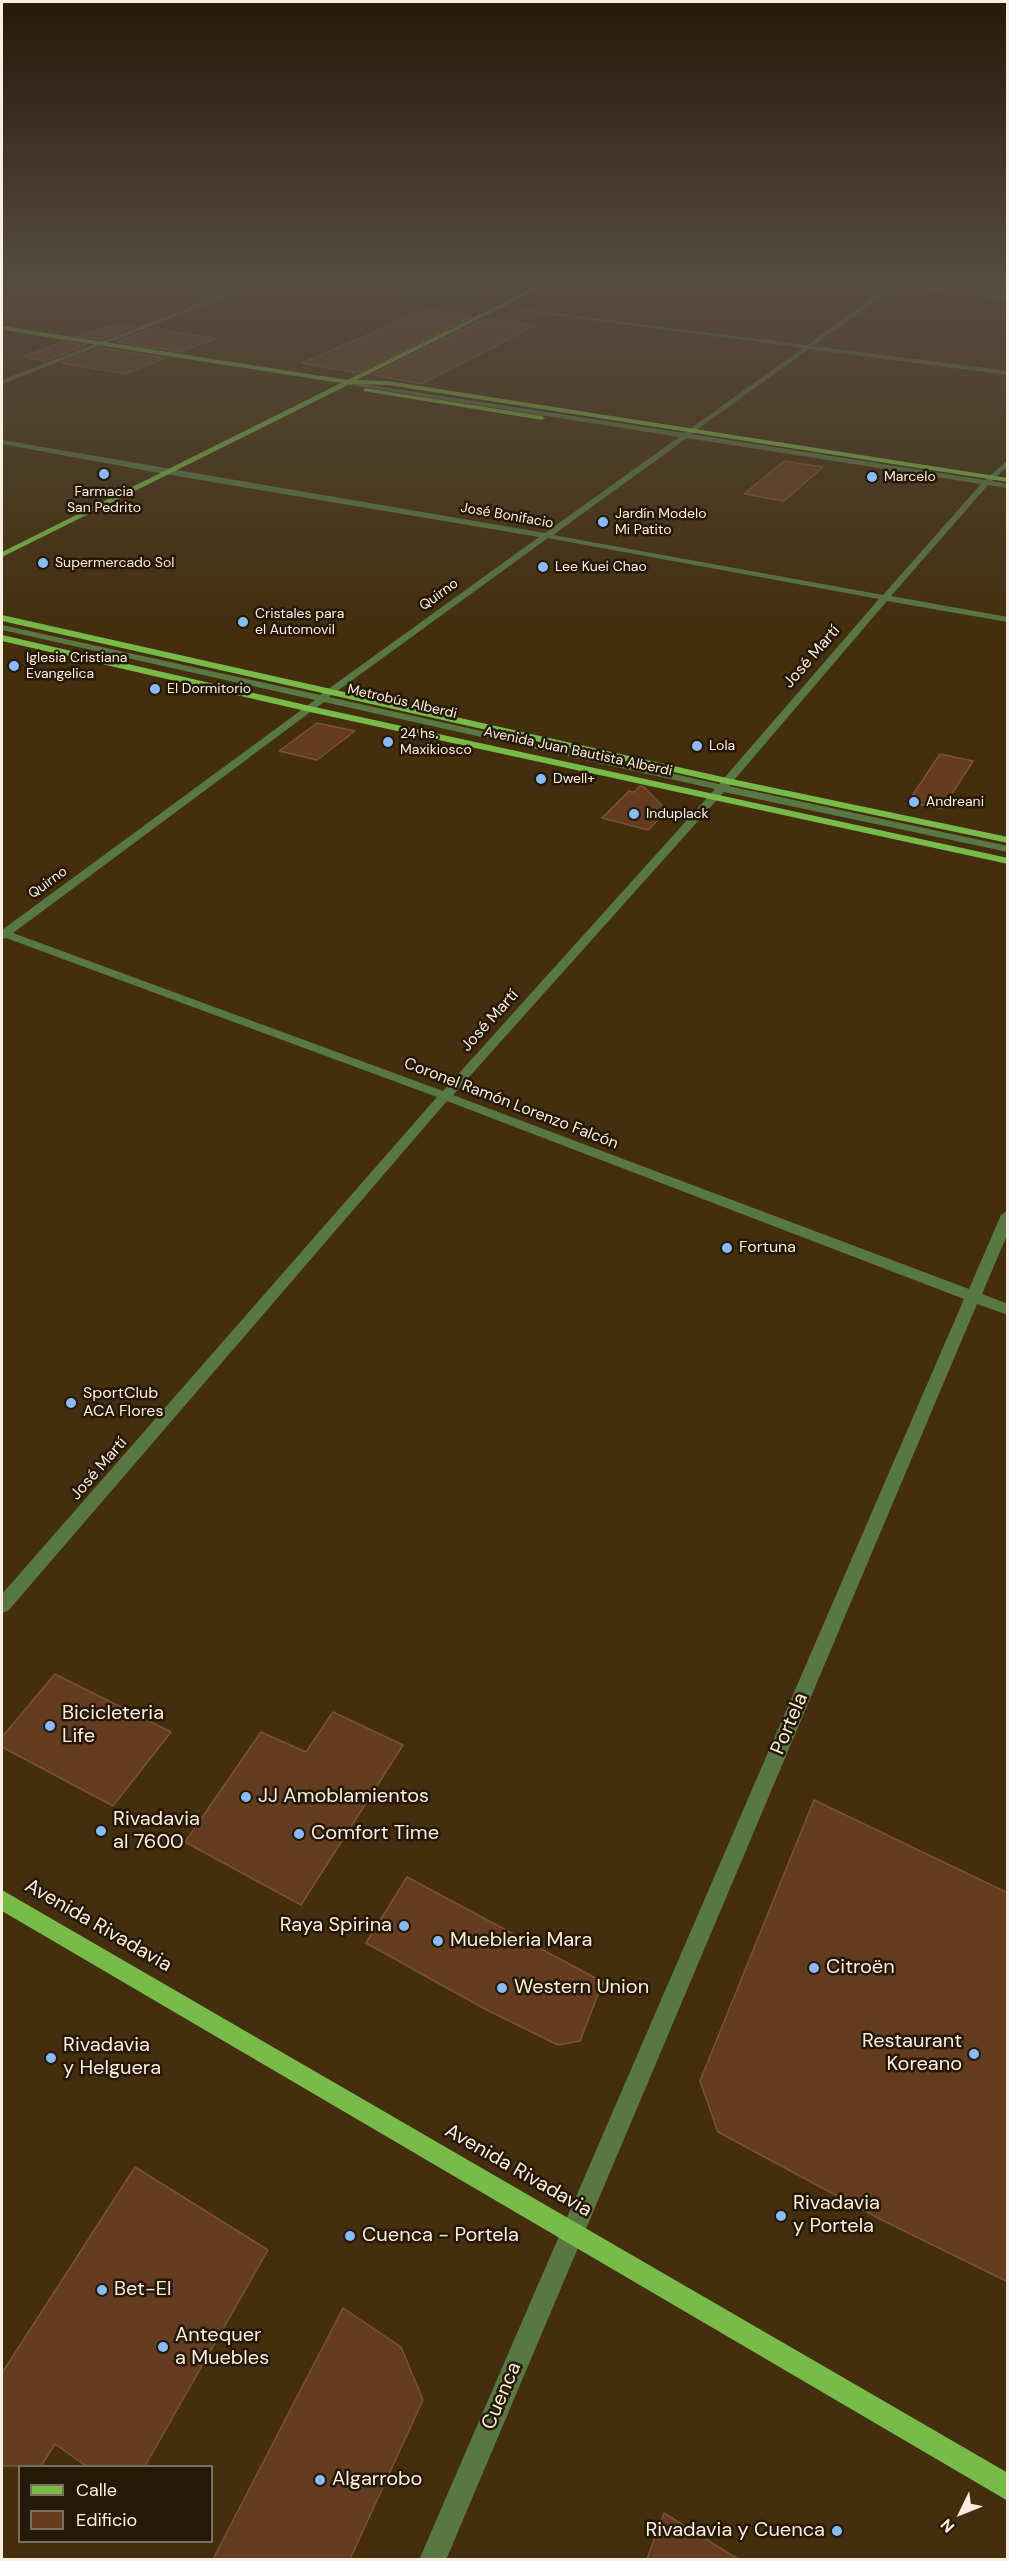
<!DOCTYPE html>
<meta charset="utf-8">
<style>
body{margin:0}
#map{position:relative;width:1009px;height:2561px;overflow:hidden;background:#442e0d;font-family:"DM Sans",sans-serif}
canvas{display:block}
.frame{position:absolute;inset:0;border:3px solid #fceedc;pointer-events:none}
.legend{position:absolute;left:18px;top:2465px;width:195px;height:78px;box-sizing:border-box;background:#241806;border:2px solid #7a6e5c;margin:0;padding:8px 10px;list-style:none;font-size:18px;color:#fceedc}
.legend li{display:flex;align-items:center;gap:12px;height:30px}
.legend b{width:30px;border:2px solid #7a6e5c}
.north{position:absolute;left:931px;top:2483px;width:60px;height:60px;-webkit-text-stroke:4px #241806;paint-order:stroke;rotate:227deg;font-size:16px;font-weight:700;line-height:24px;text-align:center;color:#fceedc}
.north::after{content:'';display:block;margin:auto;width:21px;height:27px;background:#fceedc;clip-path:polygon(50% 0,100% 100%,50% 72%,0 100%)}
</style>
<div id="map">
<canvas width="1009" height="2561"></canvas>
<div class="frame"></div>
<ul class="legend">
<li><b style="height:8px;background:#77bc48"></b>Calle</li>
<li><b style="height:16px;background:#643c1f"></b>Edificio</li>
</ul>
<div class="north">N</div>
</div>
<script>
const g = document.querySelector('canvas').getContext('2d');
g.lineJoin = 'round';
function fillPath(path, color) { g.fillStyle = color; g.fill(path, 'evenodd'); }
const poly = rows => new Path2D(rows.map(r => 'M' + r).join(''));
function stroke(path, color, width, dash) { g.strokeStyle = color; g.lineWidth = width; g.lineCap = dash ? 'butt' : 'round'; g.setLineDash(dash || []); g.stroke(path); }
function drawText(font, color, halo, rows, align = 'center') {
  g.font = font + ' "DM Sans",sans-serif'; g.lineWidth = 5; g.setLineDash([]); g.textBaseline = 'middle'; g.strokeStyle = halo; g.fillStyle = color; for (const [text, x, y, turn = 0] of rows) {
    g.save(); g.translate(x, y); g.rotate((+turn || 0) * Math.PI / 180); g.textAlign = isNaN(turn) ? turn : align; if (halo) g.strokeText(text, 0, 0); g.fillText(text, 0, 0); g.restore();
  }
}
const building = poly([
 [427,309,472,316,357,373,302,363,427,309],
 [486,318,536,325,422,384,372,375,486,318],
 [116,324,135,326,101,339,78,336,116,324],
 [150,329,216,338,181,352,117,342,150,329],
 [62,342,86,345,45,361,23,357,62,342],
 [101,348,166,358,125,374,61,363,101,348],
 [784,461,823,467,784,501,744,494,784,461],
 [317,723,355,731,317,760,279,751,317,723],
 [940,754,973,761,942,809,908,802,940,754],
 [640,786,644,787,667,811,648,830,602,818,629,791,634,792,640,786],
 [55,1674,171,1732,113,1806,2,1747,2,1737,55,1674],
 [333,1712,403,1745,301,1905,185,1842,261,1732,306,1752,333,1712],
 [814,1800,1008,1893,1008,2282,880,2219,718,2132,700,2081,814,1800],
 [407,1877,603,1982,580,2041,558,2045,483,2008,366,1943,407,1877],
 [135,2167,268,2250,145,2466,86,2466,55,2444,41,2466,2,2466,2,2373,135,2167],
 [343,2308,401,2347,423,2400,350,2559,213,2559,343,2308],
 [664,2513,738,2559,647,2559,664,2513]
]);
fillPath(building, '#643c1f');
stroke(building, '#7c5235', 1.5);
fillPath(poly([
 [256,282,263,282,2,384,2,380,256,282],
 [307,282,807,345,890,285,872,282,900,282,900,283,1008,296,1008,300,896,286,813,346,1008,371,1008,375,809,349,691,434,985,480,1008,460,1008,466,992,481,1008,484,1008,488,988,485,891,596,1008,617,1008,622,887,601,729,786,1008,846,1008,852,724,792,453,1095,969,1289,1001,1215,1008,1210,1008,1233,982,1294,1008,1304,1008,1315,977,1304,446,2560,419,2560,964,1299,447,1101,8,1611,2,1613,2,1594,437,1097,6,938,2,939,2,930,315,700,2,630,2,625,320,695,539,537,165,474,2,444,2,440,545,533,679,437,345,384,343,381,684,433,803,348,307,282],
 [687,438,981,484,883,595,553,535,687,438],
 [548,538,879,599,719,784,329,697,548,538],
 [324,702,715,789,443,1091,13,933,324,702]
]), '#577843');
fillPath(poly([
 [545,282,552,282,357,380,388,381,1008,478,1008,482,388,385,350,384,2,557,2,552,341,383,2,330,2,326,347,380,545,282],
 [365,388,542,416,545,418,542,420,363,391,365,388],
 [2,615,727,778,1008,837,1008,843,727,784,2,621,2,615],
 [2,635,310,706,1008,858,1008,864,310,712,2,641,2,635],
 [2,1890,1008,2473,1008,2501,2,1911,2,1890]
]), '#77bc48');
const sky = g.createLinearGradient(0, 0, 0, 640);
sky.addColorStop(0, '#251907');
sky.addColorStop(0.44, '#564c40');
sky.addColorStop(1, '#564c4000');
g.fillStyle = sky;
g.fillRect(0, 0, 1009, 640);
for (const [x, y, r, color] of [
 [104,474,6,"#87bbfb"],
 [872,477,6,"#87bbfb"],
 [603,522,6,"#87bbfb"],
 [43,563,6,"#87bbfb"],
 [543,567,6,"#87bbfb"],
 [243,622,6,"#87bbfb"],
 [14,666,6,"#87bbfb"],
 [155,689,6,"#87bbfb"],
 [388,742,6,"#87bbfb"],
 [697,746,6,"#87bbfb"],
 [541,779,6,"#87bbfb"],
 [914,802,6,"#87bbfb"],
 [634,814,6,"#87bbfb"],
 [727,1248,6,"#87bbfb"],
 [71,1403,6,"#87bbfb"],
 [50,1726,6,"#87bbfb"],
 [246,1797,6,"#87bbfb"],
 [101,1831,6,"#87bbfb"],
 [299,1834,6,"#87bbfb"],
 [404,1926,6,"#87bbfb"],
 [438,1941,6,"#87bbfb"],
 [814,1968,6,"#87bbfb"],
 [502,1988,6,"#87bbfb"],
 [974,2054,6,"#87bbfb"],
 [51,2058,6,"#87bbfb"],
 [781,2216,6,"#87bbfb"],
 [350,2236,6,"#87bbfb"],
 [102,2290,6,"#87bbfb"],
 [163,2347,6,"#87bbfb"],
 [320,2480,6,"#87bbfb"],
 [837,2531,6,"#87bbfb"]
]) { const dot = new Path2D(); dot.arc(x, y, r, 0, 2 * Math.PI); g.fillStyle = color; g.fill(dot); stroke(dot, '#241806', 2); }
drawText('14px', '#fceedc', '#241806', [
 ["Marcelo",884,477],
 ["Farmacia",104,492,"center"],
 ["San Pedrito",104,508,"center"],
 ["Jardín Modelo",615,514],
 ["Mi Patito",615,530],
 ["Supermercado Sol",55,563],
 ["Lee Kuei Chao",555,567],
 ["Cristales para",255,614],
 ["el Automovil",255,630],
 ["Iglesia Cristiana",26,658],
 ["Evangelica",26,674],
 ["El Dormitorio",167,689],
 ["24 hs.",400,734],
 ["Maxikiosco",400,750],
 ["Lola",709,746],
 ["Dwell+",553,779],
 ["Andreani",926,802],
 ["Induplack",646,814]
], 'left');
drawText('14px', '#fceedc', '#241806', [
 ["José Bonifacio",507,516,10],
 ["Quirno",439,595,-36],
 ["Metrobús Alberdi",402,702,13],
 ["Avenida Juan Bautista Alberdi",578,752,12],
 ["Quirno",48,883,-36]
]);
drawText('16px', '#fceedc', '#241806', [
 ["José Martí",812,657,-49],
 ["José Martí",490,1021,-48],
 ["Coronel Ramón Lorenzo Falcón",511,1104,21],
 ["José Martí",99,1469,-49]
]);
drawText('16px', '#fceedc', '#241806', [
 ["Fortuna",739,1248],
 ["SportClub",83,1394],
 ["ACA Flores",83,1412]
], 'left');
drawText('20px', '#fceedc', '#241806', [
 ["Bicicleteria",62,1714],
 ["Life",62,1737],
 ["JJ Amoblamientos",258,1797],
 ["Rivadavia",113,1820],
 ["al 7600",113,1843],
 ["Comfort Time",311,1834],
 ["Raya Spirina",392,1926,"right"],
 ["Muebleria Mara",450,1941],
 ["Citroën",826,1968],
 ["Western Union",514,1988],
 ["Restaurant",962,2042,"right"],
 ["Koreano",962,2065,"right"],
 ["Rivadavia",63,2046],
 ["y Helguera",63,2069],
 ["Rivadavia",793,2204],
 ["y Portela",793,2227],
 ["Cuenca - Portela",362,2236],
 ["Bet-El",114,2290],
 ["Antequer",175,2336],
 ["a Muebles",175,2359],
 ["Algarrobo",332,2480],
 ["Rivadavia y Cuenca",825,2531,"right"]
], 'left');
drawText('20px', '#fceedc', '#241806', [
 ["Portela",790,1724,-67],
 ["Avenida Rivadavia",98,1926,30],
 ["Avenida Rivadavia",518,2171,30],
 ["Cuenca",502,2396,-67]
]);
</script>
